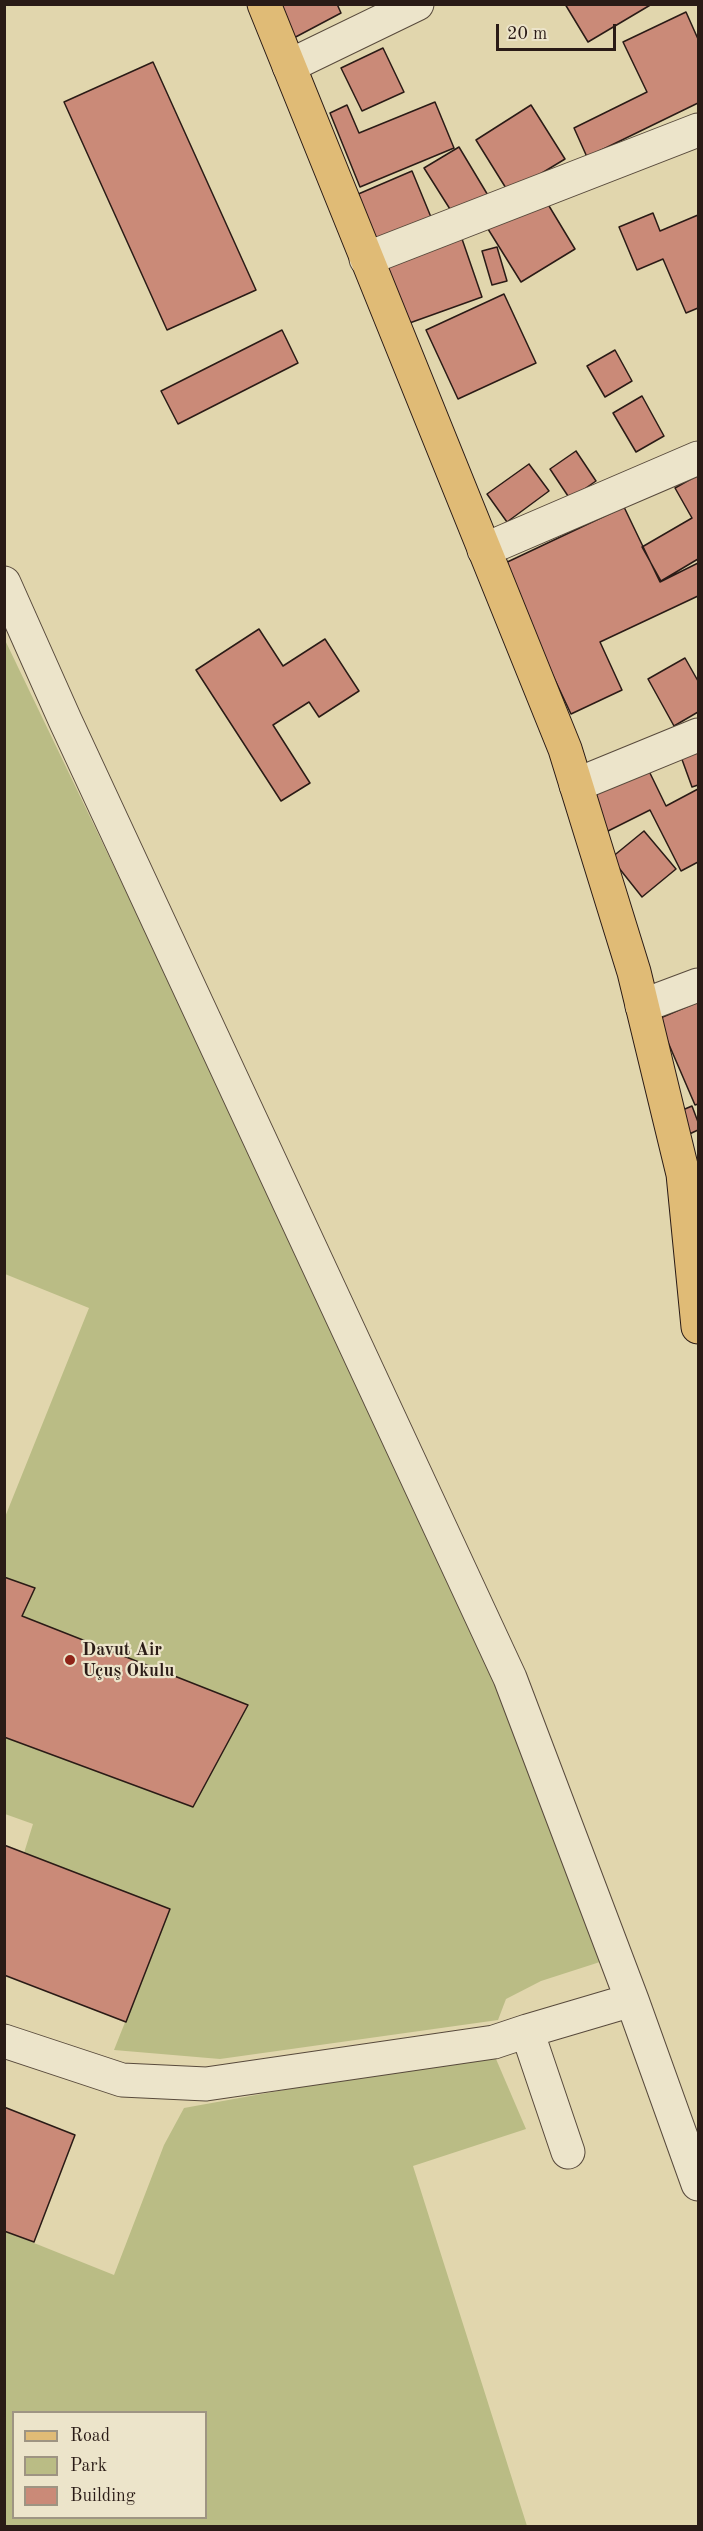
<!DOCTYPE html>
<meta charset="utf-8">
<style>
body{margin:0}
#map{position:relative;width:703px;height:2531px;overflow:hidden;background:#e1d6ad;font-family:"Old Standard TT",serif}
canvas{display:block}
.frame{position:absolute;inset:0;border:6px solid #2a1b16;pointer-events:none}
.legend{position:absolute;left:12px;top:2411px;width:195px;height:108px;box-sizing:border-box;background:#ece4ca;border:2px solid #9e9482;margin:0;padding:8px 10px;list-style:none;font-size:18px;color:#2a1b16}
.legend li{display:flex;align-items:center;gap:12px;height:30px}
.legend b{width:30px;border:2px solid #9e9482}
.scale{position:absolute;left:496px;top:24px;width:120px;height:27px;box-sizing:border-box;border:3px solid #2a1b16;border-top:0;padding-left:8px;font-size:18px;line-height:21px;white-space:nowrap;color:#2a1b16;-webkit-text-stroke:4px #ece4ca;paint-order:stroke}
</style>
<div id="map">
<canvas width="703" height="2531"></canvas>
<div class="frame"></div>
<ul class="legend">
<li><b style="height:8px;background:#e0bb76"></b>Road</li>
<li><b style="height:16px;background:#babc85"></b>Park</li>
<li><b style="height:16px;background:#ca8a78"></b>Building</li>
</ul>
<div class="scale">20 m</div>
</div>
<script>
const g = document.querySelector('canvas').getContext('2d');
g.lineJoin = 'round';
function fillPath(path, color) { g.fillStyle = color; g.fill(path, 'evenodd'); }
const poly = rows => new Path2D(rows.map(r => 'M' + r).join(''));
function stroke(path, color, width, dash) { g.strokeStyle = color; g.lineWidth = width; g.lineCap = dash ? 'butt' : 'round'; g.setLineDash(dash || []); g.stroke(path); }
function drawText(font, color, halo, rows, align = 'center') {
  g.font = font + ' "Old Standard TT",serif'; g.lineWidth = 4.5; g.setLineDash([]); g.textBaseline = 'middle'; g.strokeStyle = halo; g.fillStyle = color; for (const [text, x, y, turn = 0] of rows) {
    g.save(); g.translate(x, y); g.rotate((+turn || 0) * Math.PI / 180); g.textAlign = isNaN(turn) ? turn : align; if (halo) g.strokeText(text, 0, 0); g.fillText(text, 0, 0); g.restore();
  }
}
fillPath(poly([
 [4,638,279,1210,452,1579,554,1825,603,1961,541,1981,506,1999,498,2020,220,2059,114,2050,170,1909,24,1853,33,1824,5,1814,5,1517,89,1308,5,1274],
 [472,2056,496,2059,526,2129,413,2166,527,2526,5,2526,4,2231,114,2275,164,2145,184,2108],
 [14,2412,206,2412,206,2518,14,2518]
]), '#babc85');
const building = poly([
 [272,4,337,4,341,13,290,40,272,4],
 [565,4,652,4,588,42,565,4],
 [686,12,698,39,698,103,587,157,574,128,647,92,623,42,686,12],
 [383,48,404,92,362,111,341,68,383,48],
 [153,62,256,290,167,330,64,102,153,62],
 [435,102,454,148,360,187,330,113,347,105,359,133,435,102],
 [531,105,565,159,509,193,476,140,531,105],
 [459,147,489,197,455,217,424,168,459,147],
 [412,171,433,222,377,245,356,195,412,171],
 [543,196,575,249,521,282,488,229,543,196],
 [653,213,660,231,698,215,698,308,686,313,663,259,637,270,619,227,653,213],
 [461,236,482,297,404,325,383,264,461,236],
 [497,247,507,281,492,285,482,251,497,247],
 [504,294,536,363,458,399,426,330,504,294],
 [282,330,298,363,178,424,161,391,282,330],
 [615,350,632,381,605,397,587,366,615,350],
 [642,396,664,436,636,452,613,413,642,396],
 [576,451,596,481,570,499,550,469,576,451],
 [529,464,549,491,507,522,487,494,529,464],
 [698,475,698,559,661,581,642,547,692,518,675,488,698,475],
 [624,507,660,582,698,563,698,596,600,642,622,690,571,714,501,565,624,507],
 [259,629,283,666,325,639,359,691,319,717,309,702,273,725,310,783,281,801,196,670,259,629],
 [685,658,698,681,698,712,674,726,648,679,685,658],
 [698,748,698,785,692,787,680,754,698,748],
 [647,767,666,806,698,789,698,862,681,871,650,810,604,833,587,797,647,767],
 [644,831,676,869,642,897,611,858,644,831],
 [698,1002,698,1104,695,1105,658,1019,698,1002],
 [692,1106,698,1122,698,1130,683,1137,673,1114,692,1106],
 [4,1577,35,1588,22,1616,248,1705,193,1807,4,1737,4,1577],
 [4,1845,170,1909,126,2022,4,1975,4,1845],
 [4,2107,75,2135,34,2242,4,2231,4,2107]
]);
fillPath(building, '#ca8a78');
stroke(building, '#2a1b16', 1.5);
const minor = poly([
 [289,66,417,4],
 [366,259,698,130],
 [484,550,698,458],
 [4,583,65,720,510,1678,632,2000,527,2031,568,2152],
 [576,785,698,735],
 [642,1006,698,985],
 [632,2000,698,2184],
 [4,2041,122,2080,206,2084,494,2042,527,2031]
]);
const major = poly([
 [264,4,565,749,634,972,683,1174,698,1327]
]);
stroke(minor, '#584a3c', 35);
stroke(major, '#2a1b16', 35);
stroke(minor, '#ece4ca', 33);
stroke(major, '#e0bb76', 33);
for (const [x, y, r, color] of [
 [70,1660,6,"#8f2418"]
]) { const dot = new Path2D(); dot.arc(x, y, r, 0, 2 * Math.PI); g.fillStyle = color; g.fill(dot); stroke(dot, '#ece4ca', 2); }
drawText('bold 18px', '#2a1b16', '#ece4ca', [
 ["Davut Air",82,1650],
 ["Uçuş Okulu",82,1671]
], 'left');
</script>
